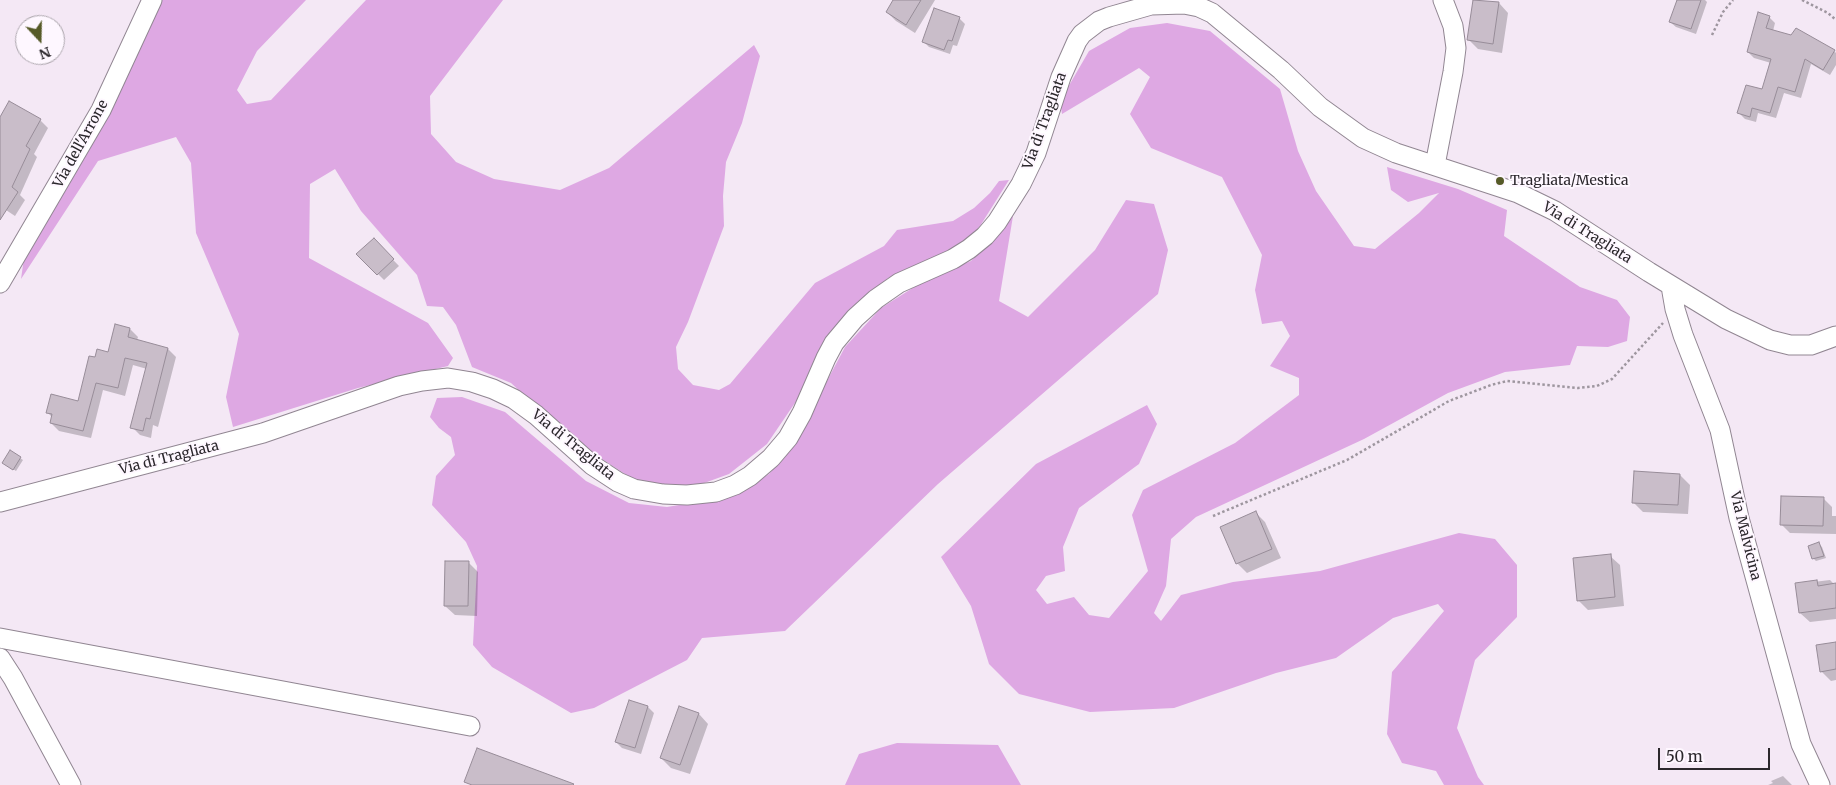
<!DOCTYPE html>
<style>
body{margin:0}
#map{position:relative;width:1836px;height:785px;overflow:hidden;background:#f4e8f5;font-family:Merriweather,serif}
canvas{display:block}
.north{position:absolute;left:15px;top:15px;width:50px;height:50px;box-sizing:border-box;background:#fef7ff;border:1px solid #aaa4ab;border-radius:50%;rotate:159deg;font-size:14px;font-weight:700;line-height:20px;text-align:center;color:#2b272c}
.north::after{content:'';display:block;margin:auto;width:18px;height:22px;background:#565a28;clip-path:polygon(50% 0,100% 100%,50% 72%,0 100%)}
.scale{position:absolute;left:1658px;top:748px;width:112px;height:22px;box-sizing:border-box;border:2px solid #2b272c;border-top:0;padding-left:6px;font-size:15px;line-height:18px;white-space:nowrap;color:#2b272c;-webkit-text-stroke:4px #fef7ff;paint-order:stroke}
</style>
<div id="map">
<canvas width="1836" height="785"></canvas>
<div class="north">N</div>
<div class="scale">50 m</div>
</div>
<script>
const g = document.querySelector('canvas').getContext('2d');
g.lineJoin = 'round';
function fillPath(path, color) { g.fillStyle = color; g.fill(path, 'evenodd'); }
const poly = rows => new Path2D(rows.map(r => 'M' + r).join(''));
function stroke(path, color, width, dash) { g.strokeStyle = color; g.lineWidth = width; g.lineCap = dash ? 'butt' : 'round'; g.setLineDash(dash || []); g.stroke(path); }
function drawText(font, color, halo, rows, align = 'center') {
  g.font = font + ' Merriweather,serif'; g.lineWidth = 4; g.setLineDash([]); g.textBaseline = 'middle'; g.strokeStyle = halo; g.fillStyle = color; for (const [text, x, y, turn = 0] of rows) {
    g.save(); g.translate(x, y); g.rotate((+turn || 0) * Math.PI / 180); g.textAlign = isNaN(turn) ? turn : align; if (halo) g.strokeText(text, 0, 0); g.fillText(text, 0, 0); g.restore();
  }
}
fillPath(poly([
 [159,0,306,0,257,51,237,90,247,104,271,100,366,0,503,0,430,96,431,134,456,162,494,179,560,190,609,168,754,45,760,56,742,123,726,162,723,196,724,226,688,322,676,347,678,369,693,385,719,390,730,384,815,283,884,246,897,230,953,221,974,208,990,193,999,181,1009,180,975,234,949,253,888,278,842,320,799,397,767,444,729,474,696,486,642,485,574,441,511,383,472,367,456,325,443,307,427,306,417,275,361,211,335,169,310,184,309,258,428,323,453,358,448,366,358,388,233,427,226,397,239,334,196,233,191,163,176,137,98,161,21,279,25,251],
 [1167,23,1210,31,1280,89,1298,151,1316,191,1354,246,1375,249,1419,213,1439,193,1408,202,1391,190,1387,167,1458,189,1507,210,1504,236,1580,287,1617,300,1630,317,1627,341,1608,347,1577,346,1570,365,1505,372,1448,393,1364,439,1196,517,1171,539,1166,586,1154,613,1161,621,1181,595,1233,582,1320,571,1459,533,1495,539,1517,565,1517,617,1475,660,1457,728,1478,777,1484,785,1444,785,1436,771,1402,763,1387,734,1392,672,1444,611,1438,604,1393,618,1336,658,1276,673,1174,708,1090,712,1019,694,989,664,971,606,941,557,1036,464,1147,405,1157,424,1139,464,1079,508,1063,547,1065,571,1046,576,1036,590,1047,604,1074,597,1089,615,1109,618,1148,571,1132,515,1143,490,1235,443,1299,395,1299,378,1270,366,1290,336,1282,321,1262,324,1255,290,1262,255,1222,177,1151,148,1130,114,1150,77,1139,68,1062,114,1060,101,1089,51,1130,28],
 [1126,200,1154,204,1168,250,1158,294,938,484,785,631,702,638,687,660,594,708,571,713,492,667,473,645,477,566,466,542,432,505,436,476,455,455,451,437,439,428,430,417,437,398,462,397,505,412,586,481,629,503,667,507,734,496,769,474,793,445,845,347,881,308,927,279,971,261,1013,216,999,301,1028,317,1095,250],
 [897,743,998,745,1021,785,845,785,859,754]
]), '#dea8e3');
fillPath(poly([
 [895,0,935,0,915,33,896,21,887,12],
 [1474,0,1499,3,1508,13,1502,53,1478,49,1468,39],
 [1678,0,1705,0,1707,2,1696,34,1676,27,1670,22],
 [1769,17,1775,23,1773,31,1834,51,1836,53,1836,65,1830,75,1811,64,1801,98,1784,93,1776,118,1758,113,1756,122,1745,119,1739,113,1763,91,1771,63,1754,58,1748,52],
 [959,18,965,24,957,46,953,45,950,54,929,47,924,42],
 [0,119,40,120,48,128,34,154,37,157,20,195,25,200,15,216,6,210,0,220],
 [373,239,399,266,384,280,358,254],
 [130,329,138,337,137,340,168,349,176,357,158,427,153,425,151,438,140,435,132,427,147,369,133,365,125,396,103,390,91,438,59,431,51,423,53,418,48,413,79,402,96,359,109,353],
 [20,458,23,460,16,471,7,465],
 [1680,475,1690,485,1688,514,1643,512,1633,502],
 [1823,498,1832,507,1832,516,1836,516,1836,534,1790,533,1781,524],
 [1256,513,1265,522,1281,558,1247,573,1237,563],
 [1819,544,1822,547,1826,558,1816,561,1813,558],
 [1610,556,1620,565,1624,606,1588,610,1578,600],
 [468,562,478,572,477,616,455,615,445,606],
 [1830,580,1836,586,1836,619,1810,622,1800,613,1797,584],
 [1836,644,1836,680,1831,681,1821,671],
 [630,701,648,707,654,713,641,754,622,748,616,742],
 [680,708,699,714,708,724,690,774,671,768,661,758],
 [1783,776,1792,785,1768,785,1773,783,1771,781]
]), '#0003');
const building = poly([
 [893,0,921,0,906,25,886,12,893,0],
 [1473,0,1499,2,1493,44,1467,40,1473,0],
 [1677,0,1701,0,1691,29,1669,22,1677,0],
 [934,8,960,17,952,41,948,40,944,50,922,42,934,8],
 [1758,12,1770,16,1766,28,1791,35,1796,28,1835,50,1823,70,1805,59,1795,92,1778,87,1770,113,1752,108,1750,117,1737,113,1746,85,1762,89,1771,59,1747,52,1758,12],
 [9,101,41,119,26,146,30,149,12,187,18,192,0,220,0,117,9,101],
 [374,238,394,259,377,275,356,254,374,238],
 [115,324,130,328,128,337,168,348,150,419,146,418,143,431,130,428,147,363,125,358,118,388,96,383,83,431,50,423,52,414,46,413,51,394,78,401,89,356,95,357,97,349,108,352,115,324],
 [10,450,21,457,13,470,2,463,10,450],
 [1634,471,1680,474,1678,505,1632,503,1634,471],
 [1781,496,1824,497,1823,526,1780,525,1781,496],
 [1256,511,1272,549,1236,564,1220,527,1256,511],
 [1819,542,1824,556,1812,559,1808,546,1819,542],
 [1611,554,1615,597,1577,601,1573,558,1611,554],
 [445,561,469,561,468,606,444,606,445,561],
 [1817,580,1818,586,1836,583,1836,608,1799,613,1795,583,1817,580],
 [1836,642,1836,669,1820,672,1816,645,1836,642],
 [629,700,648,706,635,748,615,742,629,700],
 [679,706,699,713,680,765,660,758,679,706],
 [477,748,574,784,573,785,472,785,464,782,477,748]
]);
fillPath(building, '#c9bdc9');
stroke(building, '#978c98', 1);
const minor = poly([
 [1435,165,1453,72,1456,48,1453,26,1443,0],
 [0,283,101,110,152,0],
 [1671,286,1675,309,1683,335,1720,430,1739,518,1801,744,1820,785],
 [0,502,263,433,399,386,422,381,448,378,472,382,493,389,514,399,536,415,592,465,618,482,634,489,663,494,687,495,716,492,735,485,750,476,771,458,788,438,802,413,826,358,834,343,855,318,876,299,899,283,953,259,969,249,985,236,997,222,1021,184,1036,153,1061,77,1077,41,1082,34,1099,21,1109,17,1151,5,1184,4,1199,7,1212,13,1281,70,1320,107,1363,138,1396,153,1518,193,1555,211,1649,272,1726,319,1770,340,1790,345,1811,345,1836,336],
 [0,638,470,726],
 [0,658,13,678,71,785]
]);
stroke(minor, '#918692', 21);
stroke(poly([
 [1802,0,1828,13,1836,20],
 [1712,35,1723,12,1733,0],
 [1213,516,1347,460,1449,401,1491,385,1507,381,1578,388,1597,386,1612,379,1663,323]
]), '#9e969f', 2.5, [2.5, 2.5]);
stroke(minor, '#fff', 19);
for (const [x, y, r, color] of [
 [1500,181,5,"#565a28"]
]) { const dot = new Path2D(); dot.arc(x, y, r, 0, 2 * Math.PI); g.fillStyle = color; g.fill(dot); stroke(dot, '#fef7ff', 2); }
drawText('14px', '#2b272c', '#fef7ff', [
 ["Via di Tragliata",1045,121,-70],
 ["Via dell'Arrone",81,144,-61],
 ["Via di Tragliata",1587,233,32],
 ["Via di Tragliata",573,445,39],
 ["Via di Tragliata",169,458,-14],
 ["Via Malvicina",1745,536,76]
]);
drawText('14px', '#2b272c', '#fef7ff', [
 ["Tragliata/Mestica",1510,181]
], 'left');
</script>
